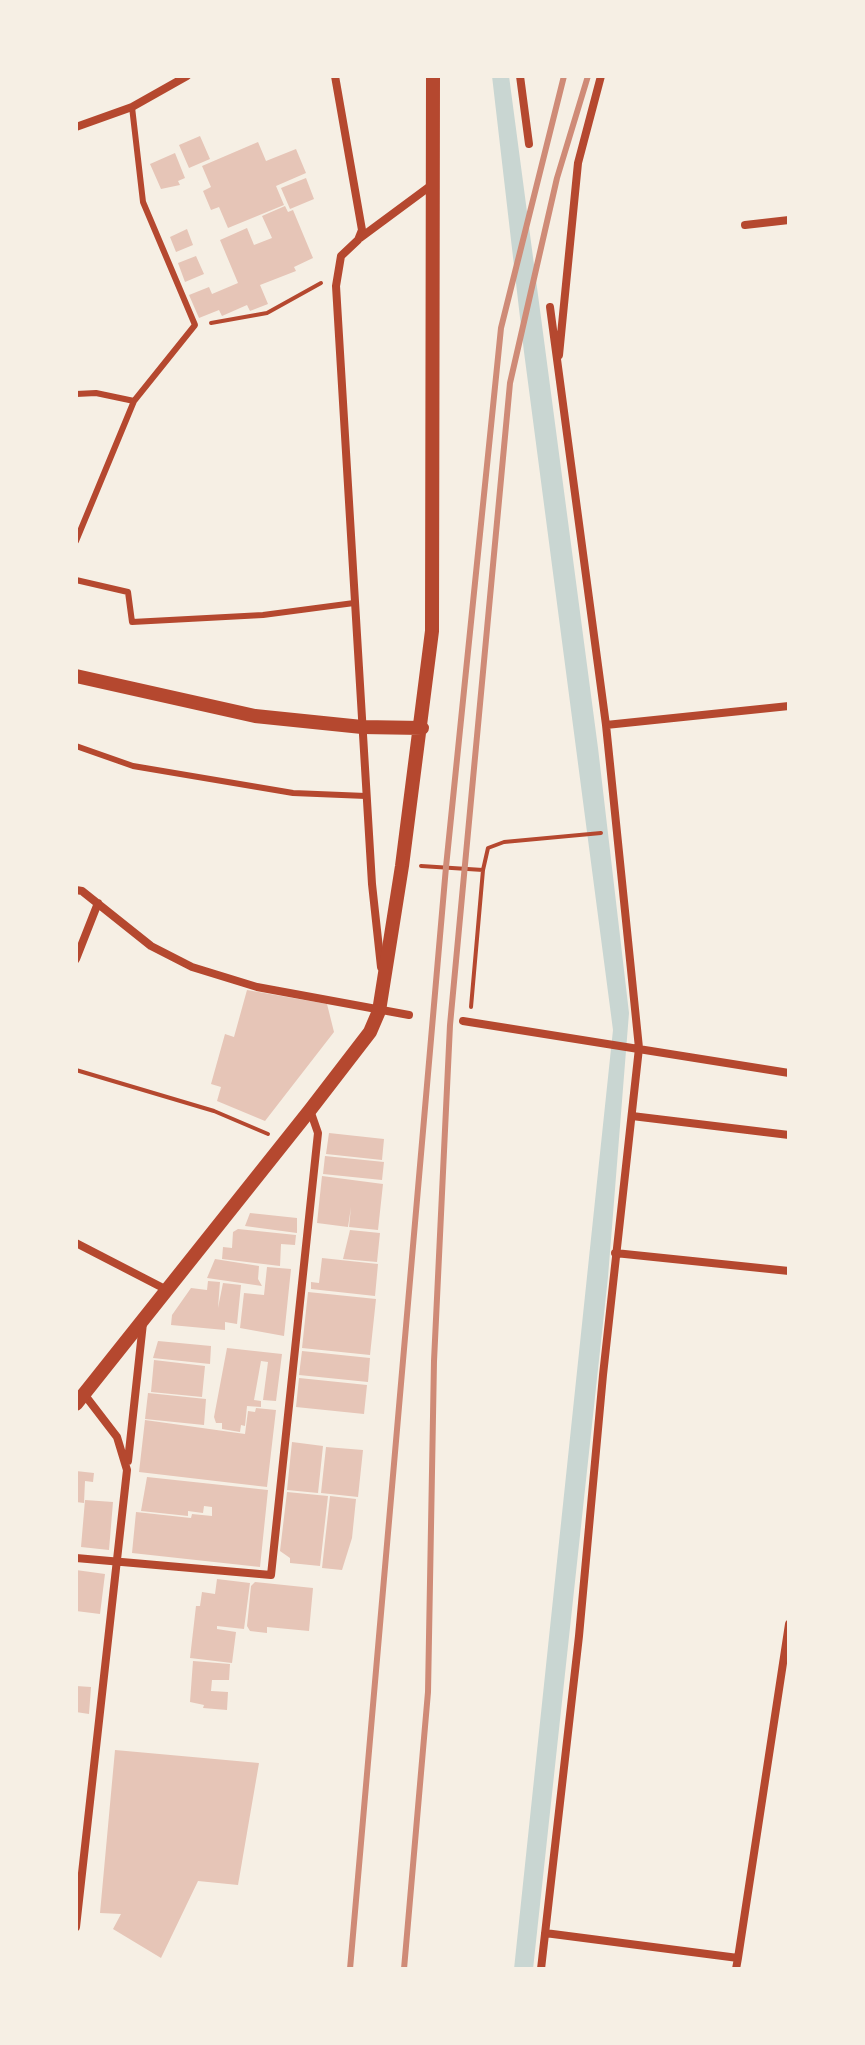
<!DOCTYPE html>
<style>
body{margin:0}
#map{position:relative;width:865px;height:2045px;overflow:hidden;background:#f6efe4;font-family:"Work Sans",sans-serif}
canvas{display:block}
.frame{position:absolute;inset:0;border:78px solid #f6efe4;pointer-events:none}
</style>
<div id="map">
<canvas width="865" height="2045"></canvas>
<div class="frame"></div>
</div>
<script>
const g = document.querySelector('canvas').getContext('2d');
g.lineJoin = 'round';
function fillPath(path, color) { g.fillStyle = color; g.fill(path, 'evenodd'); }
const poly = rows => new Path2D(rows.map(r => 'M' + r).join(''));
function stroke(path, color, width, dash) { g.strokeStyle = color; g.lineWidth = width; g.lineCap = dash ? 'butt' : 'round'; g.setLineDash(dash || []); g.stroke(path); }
fillPath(poly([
 [492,76,509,76,598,748,629,1013,608,1277,533,1969,514,1969,613,1030,524,352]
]), '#c9d6d2');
fillPath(poly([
 [200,136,210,159,189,168,179,145],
 [258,142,266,161,296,149,306,173,276,186,284,205,228,228,219,207,211,210,203,191,211,187,202,166],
 [175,153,185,178,178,181,180,185,161,189,150,164],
 [306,178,314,199,290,209,281,188],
 [285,206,288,212,293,210,313,258,294,267,296,271,260,285,268,304,250,311,247,305,222,316,219,310,199,318,189,295,209,287,212,294,238,283,220,240,247,228,254,245,272,238,262,216],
 [187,229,193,245,176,252,170,237],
 [196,256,204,274,185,282,178,263],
 [247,990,327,1004,334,1032,265,1121,217,1101,221,1087,211,1084,225,1034,234,1037],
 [329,1133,384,1139,382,1160,326,1154],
 [325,1156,384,1162,382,1180,323,1174],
 [322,1176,383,1184,378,1230,349,1227,351,1207,348,1227,317,1223],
 [250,1213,297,1218,297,1233,245,1226],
 [238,1229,296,1235,295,1245,281,1244,280,1266,222,1259,223,1247,232,1248,233,1232],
 [350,1230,380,1233,377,1262,343,1259],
 [322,1258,378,1264,375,1296,311,1289,311,1282,319,1283],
 [215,1259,259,1266,258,1279,262,1286,207,1278],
 [267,1267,291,1269,284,1336,240,1328,244,1293,264,1295],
 [208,1281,220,1282,218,1308,223,1283,241,1285,237,1324,225,1322,225,1330,171,1325,172,1315,191,1288,207,1290],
 [308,1292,376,1299,370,1355,302,1348],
 [158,1341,211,1346,210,1364,153,1358],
 [227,1348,282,1354,276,1401,263,1400,268,1362,261,1361,254,1400,261,1401,261,1407,247,1406,245,1426,241,1425,240,1432,222,1429,222,1423,216,1423,214,1417],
 [302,1351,370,1358,368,1382,299,1375],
 [154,1360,205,1366,202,1397,151,1392],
 [299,1378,367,1385,364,1414,296,1407],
 [148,1393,206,1399,204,1425,145,1419],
 [256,1408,276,1410,267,1487,139,1472,145,1420,245,1434,248,1411,255,1412],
 [292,1442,323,1446,318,1493,287,1490],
 [326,1447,363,1450,358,1497,321,1493],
 [76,1471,94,1473,93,1482,85,1481,84,1503,76,1502],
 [147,1477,268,1490,260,1567,132,1553,136,1512,191,1518,192,1514,212,1516,212,1507,204,1506,203,1513,188,1511,188,1516,141,1511],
 [287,1492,328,1496,320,1566,290,1563,290,1558,280,1551],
 [330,1496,356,1499,352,1538,342,1570,322,1568],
 [85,1500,113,1502,109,1550,81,1547],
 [76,1570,105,1574,100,1614,76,1611],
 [217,1579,250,1583,244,1629,217,1626,217,1629,236,1632,232,1663,190,1658,196,1606,200,1606,202,1592,215,1594],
 [255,1582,313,1588,309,1631,267,1627,267,1633,250,1631,247,1626,251,1586],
 [193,1661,230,1664,229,1680,212,1680,211,1691,228,1692,227,1710,203,1708,204,1705,190,1702],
 [76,1686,91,1687,89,1714,76,1712],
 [115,1750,259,1763,238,1885,198,1881,161,1958,113,1929,121,1914,100,1913]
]), '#e6c5b7');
stroke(poly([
 [211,323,267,313,321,283],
 [421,866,483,870,488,848,504,842,601,833],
 [471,1007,483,870],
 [76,1070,214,1111,268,1134]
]), '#b5482f', 4);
stroke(poly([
 [76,394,96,393,134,401],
 [76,541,134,401,195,325,143,202,132,107],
 [76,580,128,592,132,622,263,615,354,603],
 [76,746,133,766,293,793,366,796]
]), '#b5482f', 6);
stroke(poly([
 [335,76,362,230,358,240,341,256,336,286,372,884,381,967],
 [520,76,529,144],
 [76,127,132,107,187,76],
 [745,225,789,220],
 [360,238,433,184],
 [559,355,578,163,601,76],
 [606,725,789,706],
 [76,890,82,891,151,946,192,967,257,987,409,1015],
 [76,959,98,903],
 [463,1021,789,1073],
 [632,1116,789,1135],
 [76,1243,167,1290],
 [615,1253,789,1271],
 [128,1461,143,1323],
 [76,1558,271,1575,318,1133,310,1110],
 [76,1927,127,1470,117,1437,84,1394],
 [545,1933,738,1958,736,1969],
 [738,1958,789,1624],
 [541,1969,579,1636,603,1375,639,1048,606,725,550,307]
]), '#b5482f', 8);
stroke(poly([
 [76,676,255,716,362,727,422,728],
 [76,1404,310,1110,370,1032,379,1011,402,866,432,631,433,76]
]), '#b5482f', 14);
stroke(poly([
 [350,1969,446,867,501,328,564,76],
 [404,1969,428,1692,434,1361,450,1025,510,383,557,178,588,76]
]), '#cf8b77', 6);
</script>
